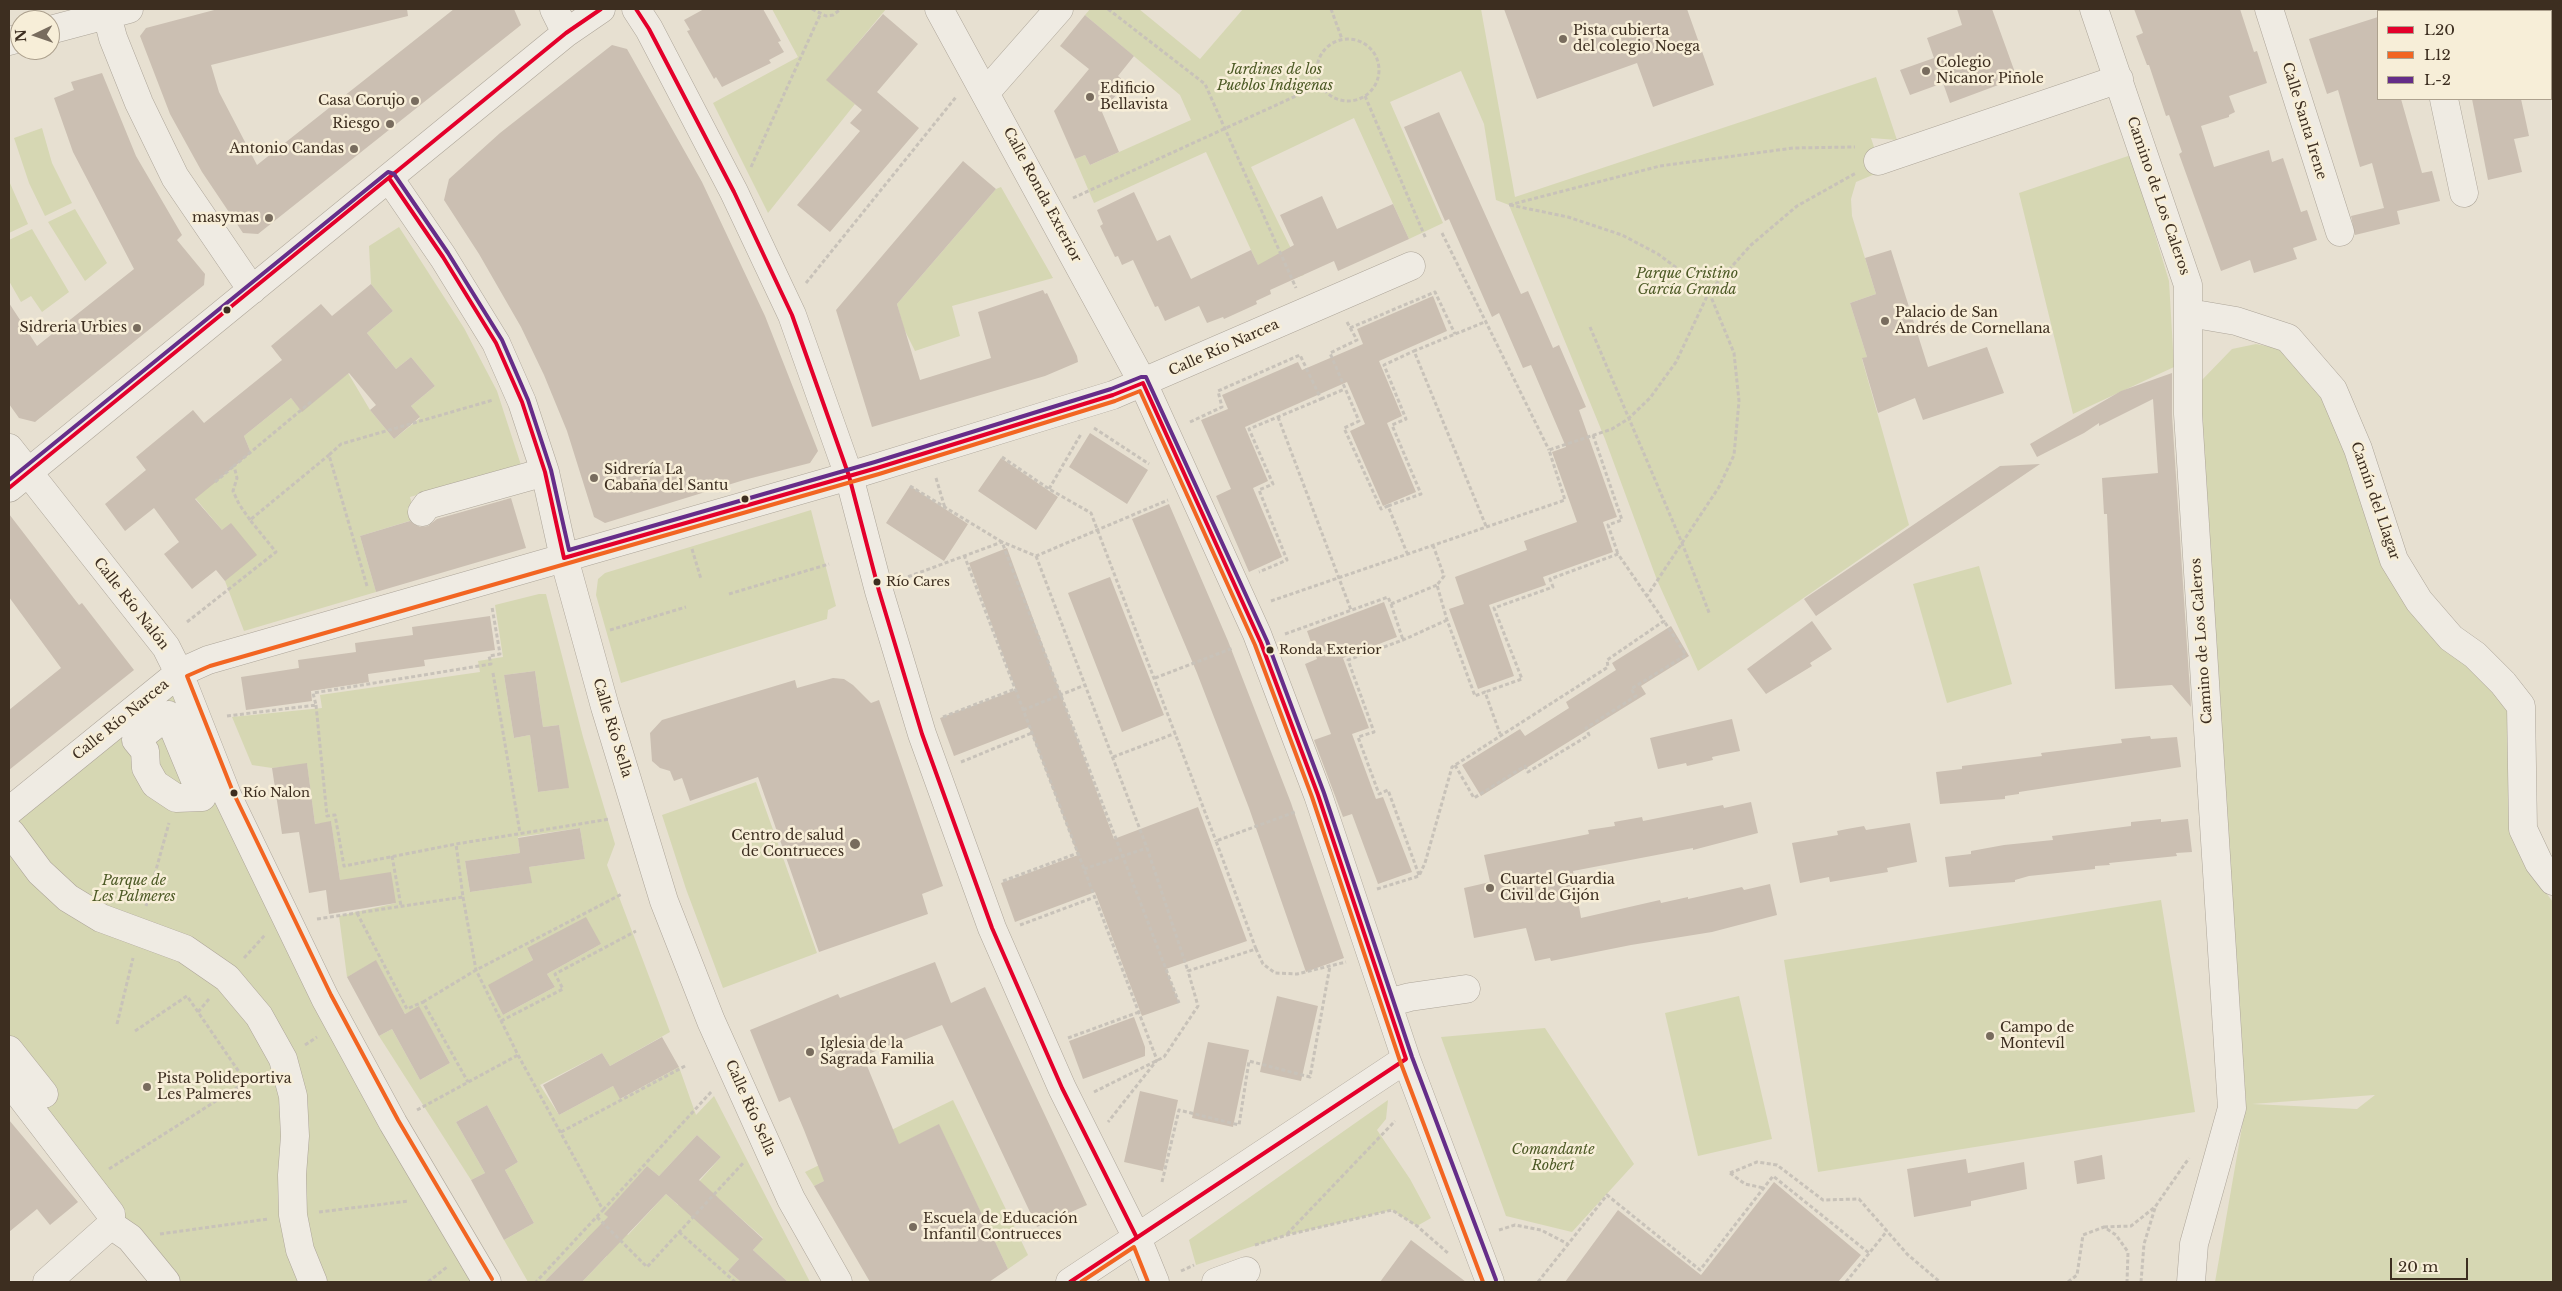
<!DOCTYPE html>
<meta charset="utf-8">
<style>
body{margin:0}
#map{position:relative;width:2562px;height:1291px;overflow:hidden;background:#e7e0d1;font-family:"Libre Baskerville",serif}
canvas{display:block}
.frame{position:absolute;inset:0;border:10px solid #3d2e20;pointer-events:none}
.legend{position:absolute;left:2377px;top:10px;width:175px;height:90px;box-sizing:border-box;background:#f7eed8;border:1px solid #ada18e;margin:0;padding:6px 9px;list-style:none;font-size:15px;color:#3d2e20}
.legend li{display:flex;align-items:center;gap:10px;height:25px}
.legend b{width:25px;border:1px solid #ada18e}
.north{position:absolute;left:10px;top:10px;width:50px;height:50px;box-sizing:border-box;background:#f7eed8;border:1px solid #ada18e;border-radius:50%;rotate:267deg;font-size:14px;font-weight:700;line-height:20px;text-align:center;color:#3d2e20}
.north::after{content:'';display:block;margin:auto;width:18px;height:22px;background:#786c5e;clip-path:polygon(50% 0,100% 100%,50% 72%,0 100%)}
.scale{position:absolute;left:2390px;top:1258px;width:78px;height:22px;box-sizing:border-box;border:2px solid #3d2e20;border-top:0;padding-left:6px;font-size:15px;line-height:18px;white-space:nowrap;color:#3d2e20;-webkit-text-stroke:4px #f7eed8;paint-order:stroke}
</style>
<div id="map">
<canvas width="2562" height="1291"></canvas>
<div class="frame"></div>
<ul class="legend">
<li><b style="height:6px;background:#e4002b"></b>L20</li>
<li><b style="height:6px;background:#f26522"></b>L12</li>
<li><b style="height:6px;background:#652d89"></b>L-2</li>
</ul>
<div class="north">N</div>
<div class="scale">20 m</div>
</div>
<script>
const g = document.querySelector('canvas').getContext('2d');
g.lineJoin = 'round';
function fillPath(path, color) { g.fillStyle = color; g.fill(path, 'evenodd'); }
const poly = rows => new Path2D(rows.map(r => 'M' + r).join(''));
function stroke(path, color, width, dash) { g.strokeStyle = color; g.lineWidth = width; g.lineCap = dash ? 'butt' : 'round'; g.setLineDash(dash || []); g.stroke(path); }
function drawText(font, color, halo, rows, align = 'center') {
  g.font = font + ' "Libre Baskerville",serif'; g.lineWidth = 5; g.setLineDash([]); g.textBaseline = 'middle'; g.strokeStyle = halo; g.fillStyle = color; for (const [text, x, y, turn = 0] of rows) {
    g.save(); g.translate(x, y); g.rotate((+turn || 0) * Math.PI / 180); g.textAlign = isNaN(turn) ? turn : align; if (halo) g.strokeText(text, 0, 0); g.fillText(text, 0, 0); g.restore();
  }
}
fillPath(poly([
 [772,9,886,9,827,80,855,104,768,213,713,103,798,57],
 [1090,9,1139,9,1200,59,1243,9,1481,9,1515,197,1876,77,1897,140,1871,138,1882,171,1856,182,1851,199,1852,216,1876,294,1850,303,1867,357,1862,359,1909,525,1698,671,1657,580,1605,439,1509,205,1496,200,1484,124,1461,71,1390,102,1443,223,1409,239,1354,118,1251,167,1304,275,1268,287,1206,152,1094,203,1075,159,1085,155,1090,165,1191,120,1180,95,1085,15],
 [42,128,52,163,72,203,45,216,29,183,14,138],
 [2131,155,2169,281,2174,367,2073,414,2019,193],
 [9,181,28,224,9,233],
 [1001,187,1053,278,952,306,960,336,915,351,904,329,897,304,996,189],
 [75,209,107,263,85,281,48,222],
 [399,227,464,328,497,391,521,465,410,497,416,519,360,536,376,592,244,631,225,581,222,530,174,473,222,477,251,453,244,436,291,398,302,411,348,373,370,410,394,439,420,418,411,406,435,386,411,357,396,369,367,333,393,311,371,284,369,246],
 [32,229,69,292,42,312,31,296,21,302,9,281,9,240],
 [2256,344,2281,349,2331,409,2369,523,2509,707,2526,867,2553,902,2553,1282,2215,1282,2246,1104,2201,466,2200,382,2232,349],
 [2375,1095,2357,1109,2252,1104,2374,1095],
 [811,510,836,606,828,610,827,619,621,683,596,595,598,579,605,573],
 [1979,566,2012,684,1947,703,1913,584],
 [539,594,546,594,583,737,615,844,607,865,670,1032,610,1066,602,1053,540,1085,559,1115,613,1086,621,1099,679,1067,696,1115,714,1096,810,1282,788,1282,753,1250,763,1238,717,1197,739,1259,728,1271,741,1282,582,1282,607,1256,586,1239,544,1282,528,1282,504,1240,534,1223,505,1170,518,1162,487,1105,456,1122,485,1173,471,1180,379,1036,392,1029,420,1080,450,1063,419,1007,405,1014,376,961,347,977,339,916,396,903,340,880,331,822,315,824,307,764,272,768,252,765,232,717,322,708,320,695,480,672,478,661,503,657,495,605],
 [535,671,543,727,559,725,568,788,538,792,530,735,514,738,504,675],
 [580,828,585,859,529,867,531,883,470,892,465,861,520,853,518,837],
 [601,944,547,974,555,987,503,1015,489,985,533,960,527,948],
 [697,1135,721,1157,678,1205,666,1194,628,1235,605,1214,647,1166,659,1176],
 [179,673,200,728,487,1282,166,1282,9,1081,9,811],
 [756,782,817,953,723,988,686,889,662,815],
 [2161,900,2195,1112,1818,1172,1784,960],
 [1739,996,1772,1139,1698,1156,1665,1013],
 [1545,1028,1634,1164,1572,1232,1506,1216,1441,1037],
 [953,1100,1028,1255,1008,1269,939,1125,814,1186,805,1172],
 [1388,1100,1386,1119,1377,1130,1410,1179,1431,1218,1417,1226,1392,1210,1287,1235,1196,1265,1189,1240]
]), '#d6d7b3');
fillPath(poly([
 [218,9,407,9,408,16,211,65,219,92,257,165,454,9,514,9,521,25,258,234,243,233,202,172,170,114,140,36,146,28],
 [704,9,763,9,781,41,778,42,784,52,769,60,771,63,722,87,716,77,714,79,687,31,690,30,684,20],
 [1504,9,1687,9,1714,85,1653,107,1637,63,1537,99],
 [1957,9,1992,9,2017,78,1950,103,1943,83,1910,95,1900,70,1934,58,1927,38,1962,25],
 [2134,9,2240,9,2254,52,2257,51,2267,83,2229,96,2235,112,2229,115,2229,117,2201,126,2214,167,2269,150,2272,162,2283,158,2301,212,2307,210,2317,240,2293,248,2297,259,2254,273,2250,260,2221,271,2179,154,2182,152,2169,115,2166,116,2149,65,2147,65,2136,36,2143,33],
 [883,14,918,44,877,92,919,128,830,232,797,205,860,131,850,123,862,110,826,80],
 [1085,15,1134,56,1118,76,1126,83,1102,112,1119,152,1090,165,1085,155,1075,159,1054,111,1089,69,1060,46],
 [2378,17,2378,99,2401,99,2422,173,2432,171,2440,201,2397,211,2400,224,2355,235,2351,216,2384,208,2372,163,2360,167,2338,90,2327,94,2309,39],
 [612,45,627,49,702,182,765,316,818,451,810,463,744,480,605,523,594,517,567,431,544,375,521,327,479,254,444,200,449,179,500,133],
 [102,73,136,156,182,235,177,240,205,274,204,285,35,422,19,418,9,404,9,303,37,346,134,269,73,152,54,98,74,90,71,82],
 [2472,99,2521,99,2529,136,2514,139,2522,172,2488,180],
 [1439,112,1521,294,1528,291,1553,348,1559,345,1586,407,1579,410,1617,517,1603,522,1613,552,1543,577,1546,585,1489,605,1514,676,1478,689,1449,609,1464,604,1455,577,1527,550,1524,541,1577,522,1552,452,1566,447,1531,365,1523,368,1499,313,1492,317,1449,219,1445,221,1404,127],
 [963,161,996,189,897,304,920,380,991,358,978,312,1043,290,1045,294,1047,293,1077,356,1078,362,1045,376,872,427,836,310],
 [1134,192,1157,241,1170,235,1191,279,1251,250,1258,265,1294,245,1280,215,1322,196,1337,229,1393,204,1409,239,1338,271,1334,261,1270,290,1271,294,1256,301,1257,304,1224,319,1223,317,1207,323,1199,306,1165,321,1158,306,1155,307,1133,260,1122,265,1118,256,1115,257,1100,226,1103,224,1097,210],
 [1891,250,1928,367,1987,347,2004,393,1923,420,1915,398,1878,413,1862,358,1867,357,1850,303,1876,294,1865,258],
 [371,284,393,311,367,333,396,369,411,357,435,386,411,406,420,417,394,439,370,410,376,405,349,373,302,412,291,398,244,436,251,453,195,499,222,530,231,523,257,555,225,581,216,570,192,589,164,554,179,542,154,508,125,531,105,504,146,470,136,457,193,410,204,423,282,360,271,346,321,304,332,316],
 [1433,296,1447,331,1379,361,1402,416,1387,423,1416,492,1383,506,1350,431,1365,424,1347,382,1245,427,1268,481,1253,488,1282,557,1249,572,1216,496,1231,489,1201,420,1228,409,1222,395,1298,362,1302,370,1363,344,1357,329],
 [2172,373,2172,415,2191,707,2172,685,2115,689,2107,514,2104,514,2102,478,2158,473,2153,399,2099,426,2099,423,2084,433,2037,457,2030,444,2121,391],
 [1090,433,1148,470,1127,504,1069,467],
 [1001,458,1058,497,1036,530,978,491],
 [2040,464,1816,616,1804,599,2000,466],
 [910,486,968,524,944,561,886,523],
 [511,498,526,548,376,592,360,536,410,521,420,527,428,526,437,519],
 [1169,504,1228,641,1291,803,1344,958,1306,972,1249,808,1197,673,1132,519],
 [9,514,79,605,82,603,134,670,9,770,9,710,61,668,9,597],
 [1007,548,1114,839,1198,807,1247,941,1166,969,1179,1003,1142,1016,1095,892,1015,922,1001,883,1078,855,1029,727,954,756,940,718,1016,690,969,563],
 [1110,577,1164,715,1122,732,1068,593],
 [1384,602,1397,637,1343,658,1369,728,1352,734,1376,799,1383,797,1412,872,1378,884,1352,814,1343,817,1314,740,1331,734,1305,664,1317,659,1307,631],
 [490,616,495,650,424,660,425,666,368,674,369,682,311,691,312,701,246,710,241,677,299,668,298,660,356,652,355,643,413,635,412,627],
 [1812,621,1832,649,1810,663,1812,666,1766,694,1747,669],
 [1671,626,1689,656,1641,686,1646,694,1481,796,1462,765,1520,729,1525,736,1569,708,1566,702,1616,670,1612,663],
 [535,671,543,727,559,725,569,788,538,792,530,735,514,738,504,675],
 [833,678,844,679,853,685,871,703,879,700,943,886,922,894,928,914,819,952,758,777,690,801,682,778,674,781,670,771,660,768,652,761,650,733,662,720,795,680,797,688],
 [1732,719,1740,751,1712,757,1713,760,1687,766,1686,763,1658,769,1650,738],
 [2150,736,2151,739,2177,737,2181,767,2019,792,2019,794,2005,796,2005,799,1940,804,1936,772,1962,769,1962,766,2042,756,2041,753,2122,743,2121,739],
 [307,763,315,824,331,821,340,880,391,872,396,903,329,914,326,890,309,893,299,832,282,834,272,768],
 [1751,802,1758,833,1693,850,1693,848,1573,871,1581,918,1660,900,1661,903,1688,897,1688,899,1742,887,1744,890,1770,884,1777,915,1712,932,1631,945,1551,961,1550,958,1535,961,1526,928,1474,938,1464,888,1490,882,1484,855,1589,834,1588,830,1615,826,1614,822,1642,817,1643,821,1723,805,1724,808],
 [2161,819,2161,822,2188,819,2192,852,2176,853,2177,856,2109,863,2110,865,2095,866,2095,869,2029,876,2015,880,2015,882,1949,887,1945,857,1971,854,1971,851,2004,845,2053,840,2052,836,2131,826,2131,822],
 [1910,823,1917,862,1887,868,1888,872,1830,882,1829,877,1800,883,1792,843,1838,835,1837,831,1847,829,1864,826,1866,830],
 [580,828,585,859,529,867,532,883,470,892,465,861,520,853,518,838],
 [586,917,601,944,547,974,555,987,503,1015,488,985,533,960,527,948],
 [376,960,405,1014,419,1006,450,1063,420,1080,392,1029,379,1036,347,977],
 [935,962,951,1003,985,987,1087,1205,1037,1227,942,1025,863,1056,899,1144,939,1124,1008,1269,989,1282,870,1282,814,1186,824,1181,804,1130,790,1097,779,1102,750,1030,838,994,840,998],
 [1277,996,1318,1006,1301,1081,1260,1072],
 [1134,1017,1145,1047,1145,1056,1083,1079,1069,1041],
 [662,1037,679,1067,620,1099,613,1086,559,1115,543,1085,602,1053,610,1066],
 [1208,1042,1249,1050,1233,1127,1192,1118],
 [1140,1091,1178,1100,1163,1171,1124,1162],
 [487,1105,518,1162,505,1170,534,1223,504,1240,471,1180,485,1173,456,1122],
 [9,1120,78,1202,50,1225,37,1209,9,1232],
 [697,1135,721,1157,699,1180,763,1239,753,1250,788,1282,741,1282,728,1271,739,1259,666,1194,582,1282,544,1282,608,1217,604,1214,647,1166,659,1176],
 [2102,1155,2105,1179,2077,1184,2074,1161],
 [1966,1159,1968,1173,2024,1162,2027,1189,1971,1201,1971,1206,1914,1217,1907,1169],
 [1774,1182,1861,1255,1838,1282,1565,1282,1618,1210,1701,1275],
 [1411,1240,1466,1282,1380,1282]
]), '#cbbfb2');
const minor = poly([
 [554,9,566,33],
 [636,9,649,29,734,192,792,315,849,476,879,591,922,734,992,928,1062,1088,1137,1238,1155,1282],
 [939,9,1143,383,1257,634,1318,795,1406,1059,1490,1282],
 [2094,9,2188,285,2188,414,2232,1108,2194,1244,2191,1282],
 [2269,9,2340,232],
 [2424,9,2424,11],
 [107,15,113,38,139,103,175,177,252,290],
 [50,30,129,9],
 [9,41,20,38],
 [986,92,1059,9],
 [2444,99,2464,193],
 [1878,161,2119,79],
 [389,178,443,257,496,343,522,402,545,472,564,558,605,707,664,901,711,1021,791,1199,838,1282],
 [2189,313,2236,321,2288,338,2333,390,2358,449,2394,560,2419,601,2451,638,2475,655,2503,683,2521,706,2523,829,2539,863,2553,881],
 [9,448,166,647,179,673,227,795,325,998,393,1123,487,1282],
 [9,488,566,33,601,9],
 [422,512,427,505,545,472],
 [168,715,202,797,176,798,155,784,146,768,145,751,136,740,168,715],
 [9,811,179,673,208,660,849,476,1113,395,1411,266],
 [11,833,40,872,68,898,101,918,185,949,227,978,259,1016,283,1059,293,1096,295,1136,292,1175,293,1215,300,1250,313,1282],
 [1388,1003,1410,997,1466,989],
 [9,1050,44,1094],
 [9,1081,111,1214,111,1225],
 [111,1225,130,1238,166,1282],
 [47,1282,111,1225],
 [1070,1282,1406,1059],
 [1216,1282,1246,1271]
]);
stroke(minor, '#ada599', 29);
stroke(poly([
 [812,9,826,16,833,15,841,9],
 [1108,9,1205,84,1296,288],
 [1331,9,1342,39],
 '1317 70a31 31 0 1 1 62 0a31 31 0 1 1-62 0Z',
 [1365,96,1426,239],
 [751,167,820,15],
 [1073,198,1320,85],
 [1509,205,1660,166,1793,148,1855,147],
 [1510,205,1568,217,1622,235,1658,254,1709,292,1734,353,1739,401,1734,455,1719,487,1647,596],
 [1442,233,1549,450],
 [806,283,956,97],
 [1347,322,1357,340,1330,353,1359,421,1344,428,1381,509,1388,506,1407,553],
 [1590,327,1682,543,1710,615],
 [1350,328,1435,292,1455,334],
 [1321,399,1345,389],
 [1278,417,1351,610],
 [1190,422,1222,407,1218,391,1300,355,1321,399,1249,429,1273,484,1259,490,1287,560,1259,572],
 [1094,428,1149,464],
 [1593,435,1622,520,1608,525,1618,554],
 [1002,457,1049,489,1091,513,1216,841],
 [936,478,945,508],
 [215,482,234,466],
 [910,486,1002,542,1179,1003],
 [1049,489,1081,434],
 [1388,506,1421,494,1392,425,1406,419,1384,365,1414,351],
 [250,520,239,504,233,491,237,478,234,466,312,401],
 [1486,526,1414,351,1487,321],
 [1433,545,1444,576,1437,585,1447,620,1475,696,1485,692,1500,734],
 [692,549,701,579],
 [964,555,1157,1060,1108,1122],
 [1036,556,1147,848,1188,971],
 [902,579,1002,542,1036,556,1168,500],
 [367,586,329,455,341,444,493,400],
 [729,594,829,564],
 [1271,601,1565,500,1549,450,1612,429,1628,419,1650,398,1676,362,1709,292,1751,245,1797,206,1856,173],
 [1391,604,1403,640],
 [187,622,276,552,250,520,329,455],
 [610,630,686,607],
 [1285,634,1388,597,1391,604,1437,585],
 [493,673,520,833],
 [1155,678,1233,648],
 [316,705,327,816,335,815,344,866,456,844],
 [1023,710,1085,685],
 [227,716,316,705,313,693,491,664,489,656,500,654,492,607],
 [943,717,1015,689],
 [1113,757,1176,733],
 [961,762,1032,733],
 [1455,765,1474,798,1525,766,1528,772,1589,735,1586,728,1636,696,1631,689,1686,655,1664,621],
 [392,856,401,906],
 [1084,869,1147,848],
 [1419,875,1388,790,1379,794,1358,737,1374,732,1348,660,1403,640,1447,620],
 [1003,881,1078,853],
 [1377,889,1419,876,1425,863,1452,767,1608,667,1607,660,1664,621,1618,554,1550,579,1553,587,1494,608,1522,679,1485,692],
 [463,897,476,970,518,1055,603,1210,536,1282],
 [146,906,169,823],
 [357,913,407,1009,423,1002,468,1082],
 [317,919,463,897,456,844,610,819],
 [1020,925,1095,897],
 [1256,949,1216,841,1295,812],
 [244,958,265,935],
 [423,1002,476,970,622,894],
 [198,1012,209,999],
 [501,1021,563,989,555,974,636,931],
 [117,1024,133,958],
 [135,1031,187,996,246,1082],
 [1068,1038,1139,1012],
 [305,1045,317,1037],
 [1094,1092,1164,1057,1198,1006,1188,971,1256,949,1263,964,1275,973,1297,974,1346,962],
 [417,1110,518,1055],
 [561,1132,687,1065],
 [109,1169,260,1073],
 [1730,1173,1757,1162,1777,1165,1823,1200,1859,1199,1907,1254,1940,1282],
 [1730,1173,1745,1184,1764,1188],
 [1162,1182,1179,1110,1239,1125,1249,1061,1310,1077,1330,966],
 [603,1210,712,1091],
 [319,1212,409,1201],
 [597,1217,647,1267,744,1162],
 [2104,1227,2131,1226,2155,1207,2189,1158],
 [1499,1230,1515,1225,1541,1230,1568,1244],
 [679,1232,735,1282],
 [160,1234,268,1219],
 [1287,1234,1395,1121],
 [1255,1245,1287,1235,1392,1210,1417,1226,1449,1254],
 [1181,1271,1194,1265],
 [428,1282,447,1267],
 [1538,1282,1607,1195,1700,1270,1773,1176,1869,1253],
 [1846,1282,1887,1231],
 [2068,1282,2077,1275,2083,1235,2104,1227,2116,1235,2128,1252,2127,1282],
 [2141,1282,2144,1244,2155,1208]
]), '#c8c2b9', 3, [4, 2.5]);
stroke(minor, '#efebe3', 28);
stroke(poly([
 [636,9,649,29,734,192,792,315,849,476,879,591,922,734,992,928,1062,1088,1137,1238],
 [389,178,443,257,496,343,522,402,545,472,564,558,877,468,1113,395,1143,383,1261,643,1318,795,1406,1059,1070,1282],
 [9,488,566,33,601,9]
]), '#e4002b', 4);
stroke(poly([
 [492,1279,398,1120,331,995,233,792,187,676,210,666,879,474,1115,401,1140,391,1255,645,1312,797,1400,1061,1483,1282],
 [1081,1282,1134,1247,1148,1282]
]), '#f26522', 4);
stroke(poly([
 [9,480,388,172,394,174,448,253,502,340,528,400,551,470,569,550,875,462,1111,389,1141,377,1146,377,1267,641,1324,793,1412,1057,1496,1280]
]), '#652d89', 4);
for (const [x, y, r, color] of [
 [1563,39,5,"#786c5e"],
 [1926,71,5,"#786c5e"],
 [1090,97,5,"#786c5e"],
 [415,101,5,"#786c5e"],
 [390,124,5,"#786c5e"],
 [354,149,5,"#786c5e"],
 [269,218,5,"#786c5e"],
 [227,310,4.5,"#3d2e20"],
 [1885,321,5,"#786c5e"],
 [137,328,5,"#786c5e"],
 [594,478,5,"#786c5e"],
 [745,499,4.5,"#3d2e20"],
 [877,582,4.5,"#3d2e20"],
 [1270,650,4.5,"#3d2e20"],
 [234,793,4.5,"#3d2e20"],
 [855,844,6,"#786c5e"],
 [1490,888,5,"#786c5e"],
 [1990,1036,5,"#786c5e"],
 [810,1052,5,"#786c5e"],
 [147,1087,5,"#786c5e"],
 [913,1227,5,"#786c5e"]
]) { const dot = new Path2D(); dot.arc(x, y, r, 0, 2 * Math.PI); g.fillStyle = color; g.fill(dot); stroke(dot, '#f7eed8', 2); }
drawText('13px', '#3d2e20', '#f7eed8', [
 ["Río Cares",886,582],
 ["Ronda Exterior",1279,650],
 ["Río Nalon",243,793]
], 'left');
drawText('14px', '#3d2e20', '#f7eed8', [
 ["Pista cubierta",1573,31],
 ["del colegio Noega",1573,47],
 ["Colegio",1936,63],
 ["Nicanor Piñole",1936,79],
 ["Edificio",1100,89],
 ["Bellavista",1100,105],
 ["Casa Corujo",405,101,"right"],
 ["Riesgo",380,124,"right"],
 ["Antonio Candas",344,149,"right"],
 ["masymas",259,218,"right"],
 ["Palacio de San",1895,313],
 ["Andrés de Cornellana",1895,329],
 ["Sidreria Urbies",127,328,"right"],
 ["Sidrería La",604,470],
 ["Cabaña del Santu",604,486],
 ["Centro de salud",844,836,"right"],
 ["de Contrueces",844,852,"right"],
 ["Cuartel Guardia",1500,880],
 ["Civil de Gijón",1500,896],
 ["Campo de",2000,1028],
 ["Montevíl",2000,1044],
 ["Iglesia de la",820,1044],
 ["Sagrada Familia",820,1060],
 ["Pista Polideportiva",157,1079],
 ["Les Palmeres",157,1095],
 ["Escuela de Educación",923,1219],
 ["Infantil Contrueces",923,1235]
], 'left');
drawText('italic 14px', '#4d5a26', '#f7eed8', [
 ["Jardines de los",1275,70],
 ["Pueblos Indigenas",1275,86],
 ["Parque Cristino",1687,274],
 ["García Granda",1687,290],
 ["Parque de",134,881],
 ["Les Palmeres",134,897],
 ["Comandante",1553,1150],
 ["Robert",1553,1166]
]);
drawText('14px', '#3d2e20', '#f7eed8', [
 ["Calle Santa Irene",2304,121,73],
 ["Calle Ronda Exterior",1042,195,62],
 ["Camino de Los Caleros",2158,196,71],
 ["Calle Río Narcea",1224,348,-24],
 ["Camín del Llagar",2375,501,71],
 ["Calle Río Nalón",131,604,52],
 ["Camino de Los Caleros",2202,641,-94],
 ["Calle Río Narcea",121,720,-39],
 ["Calle Río Sella",612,728,73],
 ["Calle Río Sella",750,1108,66]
]);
</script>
